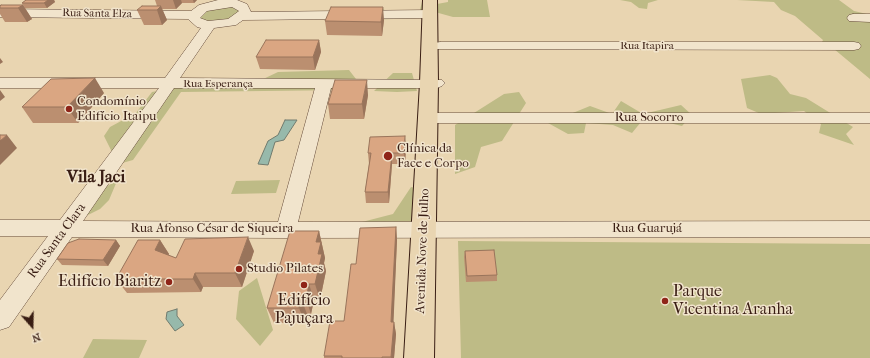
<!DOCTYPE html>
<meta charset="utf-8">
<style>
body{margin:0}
#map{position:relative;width:870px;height:358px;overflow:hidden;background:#e9d5b1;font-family:"IM FELL French Canon",serif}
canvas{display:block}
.north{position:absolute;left:12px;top:306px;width:40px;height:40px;-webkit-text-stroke:3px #f1e4cc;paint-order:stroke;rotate:160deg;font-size:11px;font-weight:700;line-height:16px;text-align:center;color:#391d13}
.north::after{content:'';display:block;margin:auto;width:14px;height:18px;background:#391d13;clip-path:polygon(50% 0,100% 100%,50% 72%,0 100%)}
</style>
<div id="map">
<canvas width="870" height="358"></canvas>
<div class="north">N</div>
</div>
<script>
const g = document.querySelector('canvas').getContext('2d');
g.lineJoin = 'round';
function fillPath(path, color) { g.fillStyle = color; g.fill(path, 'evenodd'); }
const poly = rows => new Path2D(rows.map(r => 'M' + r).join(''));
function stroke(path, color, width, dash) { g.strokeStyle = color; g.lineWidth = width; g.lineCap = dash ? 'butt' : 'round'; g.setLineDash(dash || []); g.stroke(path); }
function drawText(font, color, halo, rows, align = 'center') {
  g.font = font + ' "IM FELL French Canon",serif'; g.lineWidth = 3; g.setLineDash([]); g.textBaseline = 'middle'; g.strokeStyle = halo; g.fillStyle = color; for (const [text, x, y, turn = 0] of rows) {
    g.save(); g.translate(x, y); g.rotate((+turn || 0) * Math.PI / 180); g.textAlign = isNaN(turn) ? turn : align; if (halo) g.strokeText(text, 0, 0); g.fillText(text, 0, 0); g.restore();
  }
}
fillPath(poly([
 [448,0,487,0,490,17,453,17,435,12,424,18,363,20,371,10,383,8,385,11,420,10,422,2,437,4,448,2],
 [620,0,658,0,648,3,647,9,639,8,631,2],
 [737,0,839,0,854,11,867,14,870,16,870,79,828,44,822,42,823,40,795,16,781,10,774,2],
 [231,5,242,10,233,19,212,23,199,18,201,12],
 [349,70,356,79,346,90,181,92,133,160,115,165,111,150,104,136,110,127,136,113,152,92,224,78,259,81,278,72],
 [393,73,412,73,417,91,397,92,374,91],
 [770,75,777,78,790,94,806,98,853,127,846,134,854,145,819,133,821,124,804,111,761,114,747,108,741,79],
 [519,92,526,103,502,141,481,147,475,167,455,174,455,125,504,94],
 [621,101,643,114,681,105,692,115,682,126,665,122,641,122,632,133,613,125,586,123,584,133,568,134,548,123,590,106,612,114],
 [280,180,276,193,231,194,236,181],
 [117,181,109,200,100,209,78,220,99,190],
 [411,187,436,193,409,235,391,236,361,255,362,222,393,214],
 [458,241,870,244,870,358,461,358],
 [257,278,273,330,260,346,236,319,239,291],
 [93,339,147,340,139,358,83,358]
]), '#bebb86');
const water = poly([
 [285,120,297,120,284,140,275,142,268,165,258,164,268,141,278,135,285,120],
 [177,309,177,316,184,325,175,331,166,319,167,312,177,309]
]);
fillPath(water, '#97b9ab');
stroke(water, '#717b6e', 1);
const minor = poly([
 [218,0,237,0,247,4,251,12,430,10,436,14,430,18,243,20,236,25,214,28,180,78,442,80,445,83,442,86,437,88,331,88,298,222,870,221,870,237,286,238,72,237,9,327,0,330,0,300,48,236,0,236,0,220,60,220,159,88,0,88,0,78,165,78,201,28,197,27,188,19,0,17,0,9,191,11,199,5,218,0],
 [232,7,239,11,228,19,208,21,200,18,207,11,232,7],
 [174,88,315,88,278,222,83,221,174,88],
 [853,14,870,14,870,22,849,21,847,18,849,15,853,14],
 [440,42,854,42,859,43,861,46,859,49,854,50,435,49,433,46,435,43,440,42],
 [428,113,870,113,870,123,428,123,422,122,420,118,422,114,428,113]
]);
const major = poly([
 [423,0,437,0,438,83,434,358,404,358,420,83,423,0]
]);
stroke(minor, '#654b3a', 1);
stroke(major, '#391d13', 2);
fillPath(minor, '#f1e4cc');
fillPath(major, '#e9d5b1');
fillPath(poly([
 [26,0,54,0,55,2,47,8,25,8,22,3],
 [155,0,197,0,194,3,182,3,176,9,162,9,167,20,162,25,144,25,137,10,157,6],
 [23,5,32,19,27,22,5,22,0,14,0,6],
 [384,20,382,36,327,35,325,21],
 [319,40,321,52,315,70,260,69,256,57],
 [104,93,78,123,33,123,22,107],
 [368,95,364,119,330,119,328,104],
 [406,147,405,164,392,164,389,203,366,203,365,192,369,164,368,153],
 [396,227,397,240,393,322,394,322,396,334,394,358,324,358,324,356,344,321,356,264],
 [319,231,325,258,324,263,326,271,320,300,314,300,311,314,307,314,305,323,274,323,267,308],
 [116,240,120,246,108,266,62,265,57,259],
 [160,240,169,254,168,255,176,258,254,251,242,287,203,287,201,292,127,293,116,279],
 [465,251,497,275,497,281,466,282,464,257]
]), '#bb8f70');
fillPath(poly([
 [48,0,54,0,55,2,47,8,44,3],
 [173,0,181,0,182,3,176,9],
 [193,0,197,0,194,3],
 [23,5,32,19,27,22,18,8],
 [161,6,167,20,162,25,157,10],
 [383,7,384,20,382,36,381,22],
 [319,40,321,52,315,70,313,57],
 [0,58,3,62,0,64],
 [95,78,104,93,78,123,67,107],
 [367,80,368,95,364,119,362,104],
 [0,90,5,97,0,101],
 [7,135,17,148,0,165,0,141],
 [405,136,406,147,405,164,404,153],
 [392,153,392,164,389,203,388,192],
 [396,227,397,240,393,334,391,322],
 [319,231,325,258,324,263,326,271,320,300,315,284,318,254,316,242],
 [248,237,254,251,242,287,235,273],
 [116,240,120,246,108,266,103,260],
 [160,240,169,254,164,264,155,250],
 [195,273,203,287,201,292,193,279],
 [309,284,314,300,311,314,306,299],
 [301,298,307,314,305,323,299,308],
 [394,322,396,334,394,358,391,358]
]), '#99745b');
const building = poly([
 [26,0,48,0,44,3,22,3,26,0],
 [1,5,23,5,18,8,0,8,0,6,1,5],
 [142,6,161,6,157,10,137,10,142,6],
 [331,7,383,7,381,22,325,21,331,7],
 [266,40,319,40,313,57,256,57,266,40],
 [95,78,67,107,22,107,51,79,95,78],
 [335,80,367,80,362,104,328,104,335,80],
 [0,135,7,135,0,141,0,135],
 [405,136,404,153,392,153,388,192,365,192,371,153,368,153,370,137,405,136],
 [396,227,391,322,394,322,391,357,382,357,382,358,342,358,342,356,324,356,330,321,344,321,351,264,356,264,360,228,396,227],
 [290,231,319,231,316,242,321,242,318,254,322,254,315,284,309,284,306,299,301,298,299,308,267,308,290,231],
 [248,237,235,273,195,273,193,279,116,279,138,240,160,240,155,250,176,258,185,239,248,237],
 [79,239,116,240,103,260,57,259,68,243,79,239],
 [494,250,497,275,467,276,465,251,494,250]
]);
fillPath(building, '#daa682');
stroke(building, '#99745b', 1);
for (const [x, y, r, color] of [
 [69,109,4,"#8f2418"],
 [388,156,5,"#8f2418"],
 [239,269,4,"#8f2418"],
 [169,282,4,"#8f2418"],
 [304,285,4,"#8f2418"],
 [665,301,4,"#8f2418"]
]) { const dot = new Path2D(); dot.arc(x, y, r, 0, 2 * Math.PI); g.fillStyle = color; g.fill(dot); stroke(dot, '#f1e4cc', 1.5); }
drawText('11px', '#391d13', '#f1e4cc', [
 ["Rua Santa Elza",97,14,1],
 ["Rua Itapira",647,46],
 ["Rua Esperança",218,84]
]);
drawText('13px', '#391d13', '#f1e4cc', [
 ["Condomínio",77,102],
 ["Edifício Itaipu",77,117],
 ["Clínica da",397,149],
 ["Face e Corpo",397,164],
 ["Studio Pilates",247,269]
], 'left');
drawText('13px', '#391d13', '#f1e4cc', [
 ["Rua Socorro",649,118],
 ["Rua Afonso César de Siqueira",212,229],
 ["Rua Guarujá",647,229],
 ["Rua Santa Clara",57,241,-54],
 ["Avenida Nove de Julho",423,251,-88]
]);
drawText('16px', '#391d13', '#f1e4cc', [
 ["Edifício Biaritz",161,282],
 ["Parque",673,292,"left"],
 ["Vicentina Aranha",673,310,"left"],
 ["Edifício",304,301,"center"],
 ["Pajuçara",304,319,"center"]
], 'right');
drawText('bold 17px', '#391d13', '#f1e4cc', [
 ["Vila Jaci",96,178]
]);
</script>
